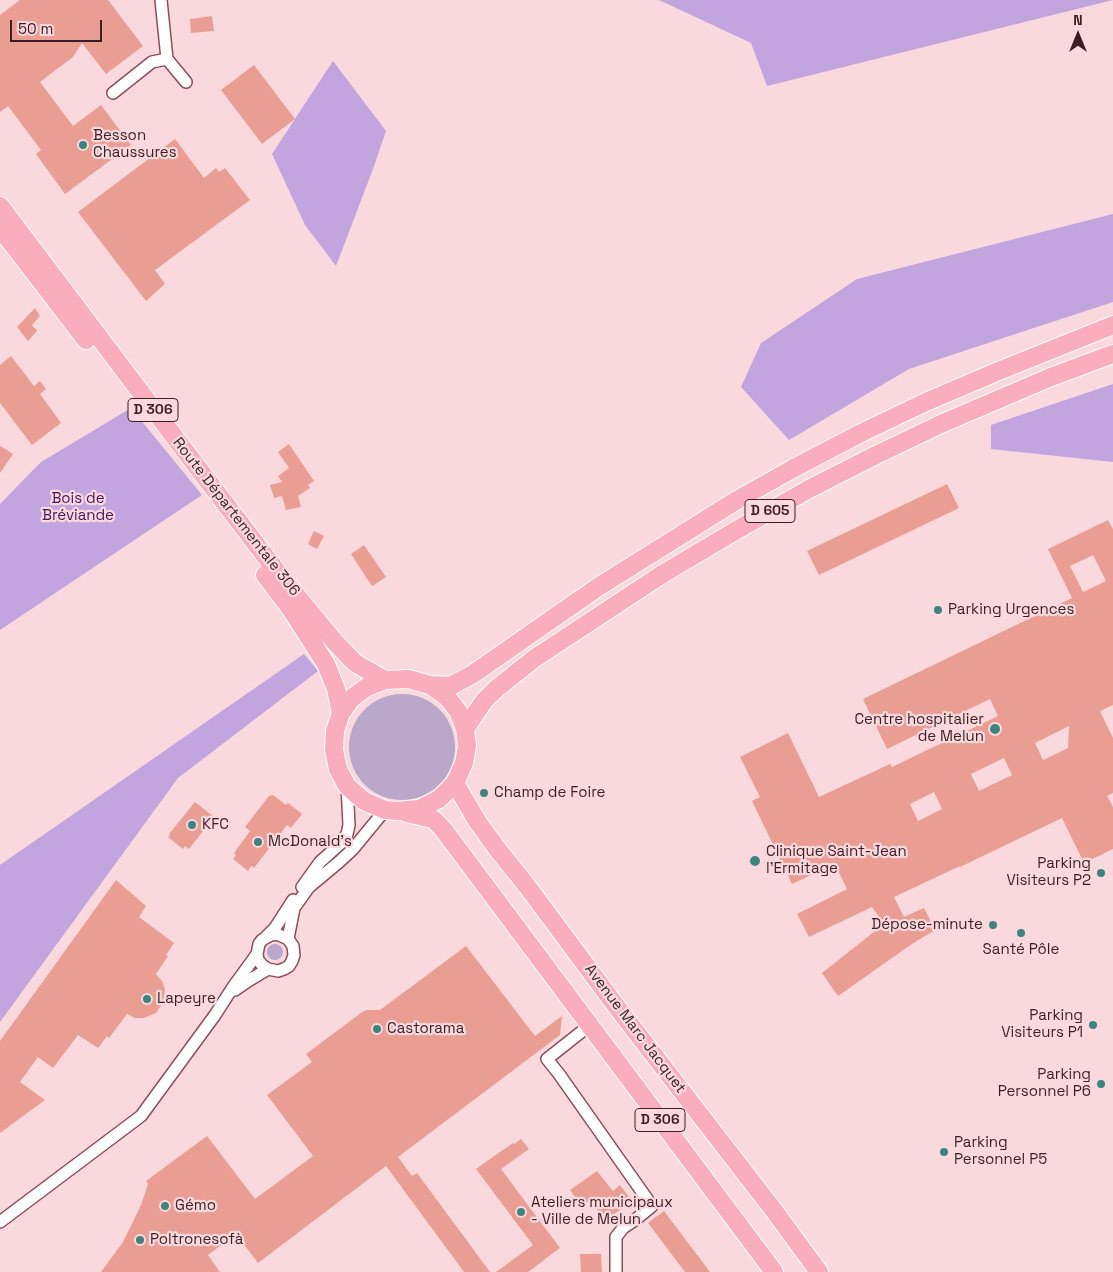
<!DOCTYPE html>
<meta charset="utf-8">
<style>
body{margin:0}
#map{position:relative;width:1113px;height:1272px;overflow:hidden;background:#fad9de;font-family:"Space Grotesk",sans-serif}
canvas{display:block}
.north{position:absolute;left:1053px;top:10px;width:50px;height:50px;-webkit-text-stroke:4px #fad9de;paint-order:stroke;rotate:0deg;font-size:14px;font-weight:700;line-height:20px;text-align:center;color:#3b1e23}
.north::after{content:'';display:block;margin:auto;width:18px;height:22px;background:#3b1e23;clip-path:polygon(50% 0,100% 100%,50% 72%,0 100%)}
.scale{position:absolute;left:10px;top:20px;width:92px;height:22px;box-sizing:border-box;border:2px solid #3b1e23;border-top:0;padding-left:6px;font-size:15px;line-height:18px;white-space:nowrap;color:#3b1e23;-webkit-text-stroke:4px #fad9de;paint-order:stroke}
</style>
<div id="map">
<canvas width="1113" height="1272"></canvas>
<div class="north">N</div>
<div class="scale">50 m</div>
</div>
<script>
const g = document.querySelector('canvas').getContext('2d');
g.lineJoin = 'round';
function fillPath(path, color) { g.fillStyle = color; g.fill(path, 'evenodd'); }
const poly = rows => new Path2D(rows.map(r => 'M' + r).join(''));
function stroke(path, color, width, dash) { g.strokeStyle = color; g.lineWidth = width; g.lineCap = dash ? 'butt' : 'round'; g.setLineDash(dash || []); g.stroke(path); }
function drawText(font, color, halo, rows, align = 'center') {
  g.font = font + ' "Space Grotesk",sans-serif'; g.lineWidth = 4.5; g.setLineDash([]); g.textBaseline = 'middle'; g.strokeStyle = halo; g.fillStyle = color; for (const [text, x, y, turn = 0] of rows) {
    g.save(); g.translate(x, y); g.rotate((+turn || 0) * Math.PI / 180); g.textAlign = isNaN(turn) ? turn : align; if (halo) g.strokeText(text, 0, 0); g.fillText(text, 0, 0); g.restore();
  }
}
fillPath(poly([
 '349 747a53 53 0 1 1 106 0a53 53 0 1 1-106 0Z',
 '267 952a8 8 0 1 1 16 0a8 8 0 1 1-16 0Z'
]), '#baa7ca');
fillPath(poly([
 [659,0,1113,0,767,86,751,43],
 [333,61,386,131,373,169,336,266,305,225,272,154],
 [1113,214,1113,302,909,369,789,440,741,387,761,343,857,279],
 [1113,384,1113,462,991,449,991,425],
 [131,408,202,495,0,630,0,504,41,462],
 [304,654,318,671,178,778,0,1022,0,865]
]), '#c2a4de');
fillPath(poly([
 [20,0,108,0,143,46,106,74,82,43,73,57,40,82,73,126,101,105,131,145,65,194,36,154,41,150,8,106,0,112,0,15],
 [212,16,214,31,191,33,190,19],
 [254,65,295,119,262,144,221,90],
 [175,139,204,178,216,168,219,172,225,168,250,200,155,270,165,284,146,301,78,212],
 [35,308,40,316,32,325,37,331,28,341,17,327],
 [11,356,34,386,40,381,46,389,40,394,61,423,32,445,0,403,0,365],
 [289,444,314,481,308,485,310,488,298,496,301,507,286,510,282,496,274,498,270,485,282,482,278,476,289,468,278,452],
 [0,446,13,454,0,473],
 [947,484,959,508,819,575,807,551],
 [1108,520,1113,529,1113,705,1100,711,1113,738,1113,793,1107,796,1113,807,1113,849,1084,863,1062,818,960,867,960,866,894,897,904,917,924,908,935,930,912,944,838,996,822,973,884,924,872,907,809,937,797,914,847,889,835,864,792,884,752,801,760,797,740,757,788,733,819,797,890,764,892,767,998,716,990,699,887,749,863,699,1072,598,1048,549],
 [1093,555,1106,581,1083,592,1070,566],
 [1069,726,1068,748,1043,760,1035,743],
 [1004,758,1012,775,979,791,971,774],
 [934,792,942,809,918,821,910,804],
 [314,531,324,536,317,549,308,544],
 [364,545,386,577,372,586,351,554],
 [273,795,286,805,288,803,302,814,291,828,287,825,254,868,251,866,248,871,233,859,236,855,234,853,250,831,245,827,269,796],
 [195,802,214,817,189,849,185,846,183,849,168,837,170,835,169,834],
 [116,880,146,906,139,917,174,943,166,955,168,956,156,974,162,981,165,989,163,1002,156,1013,144,1018,135,1018,127,1014,109,1038,107,1036,98,1048,78,1035,53,1068,38,1057,20,1082,45,1100,0,1133,0,1041],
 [466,946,535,1036,562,1016,560,1035,398,1157,412,1176,417,1173,490,1272,464,1272,386,1166,258,1263,236,1234,208,1255,220,1272,101,1272,123,1242,141,1205,148,1184,146,1181,207,1136,255,1199,313,1156,267,1095,312,1062,306,1054,361,1013,366,1010,380,1010],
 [521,1139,529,1149,501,1169,560,1248,528,1272,496,1272,533,1245,476,1169,513,1143,514,1144],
 [597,1171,613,1191,620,1185,632,1201,605,1221,590,1200,582,1206,570,1190],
 [664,1211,710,1272,685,1272,648,1223],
 [580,1254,601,1254,602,1272,581,1272]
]), '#ea9e93');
const minor = poly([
 [161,0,167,59],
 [113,93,152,62,167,59,186,82],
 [302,887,320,862,340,844,347,834,349,825,347,786],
 [266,937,275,928,293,900],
 [288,939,277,934,271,935,262,940,259,944,257,954,258,960,262,965,268,969,278,971,284,969,289,966,292,961,294,955,293,946,288,939,294,908,309,887,339,862,353,849,385,810],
 [235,990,248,981,268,969],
 [590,1025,547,1059,559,1074,652,1206,635,1220,623,1228,616,1237,616,1272],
 [0,1222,141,1116,215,1015,233,987,257,954]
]);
const primary = poly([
 [0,206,182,447,282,578,334,641,355,663,385,680],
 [0,228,86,340],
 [265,575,290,608,326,664,336,689,341,713],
 [430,685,446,696,458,711,465,729,467,746,464,763,455,783,439,799,419,809,397,811,385,810,364,801,347,786,338,769,334,750,335,731,341,713,352,698,367,687,385,680,408,679,430,685,451,686,473,674,598,587,737,500,794,468,861,433,928,401,1001,370,1113,325],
 [465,729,484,701,496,689,535,658,661,575,735,531,809,489,876,455,943,423,1051,377,1113,354],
 [455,783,477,821,498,850,527,886,616,1006,775,1212,819,1272],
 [406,813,433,819,443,829,774,1272]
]);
stroke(minor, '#914c59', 14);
stroke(primary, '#fff', 20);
stroke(minor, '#fff', 11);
stroke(primary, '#faadbd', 18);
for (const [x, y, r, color] of [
 [83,145,5,"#3d847e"],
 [938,610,5,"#3d847e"],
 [995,729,6,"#3d847e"],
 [484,793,5,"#3d847e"],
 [192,825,5,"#3d847e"],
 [258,842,5,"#3d847e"],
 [755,861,6,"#3d847e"],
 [1101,873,5,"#3d847e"],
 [993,925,5,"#3d847e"],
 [1021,933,5,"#3d847e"],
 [147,999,5,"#3d847e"],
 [1093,1025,5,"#3d847e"],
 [377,1029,5,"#3d847e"],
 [1101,1084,5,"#3d847e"],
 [944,1152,5,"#3d847e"],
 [165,1206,5,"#3d847e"],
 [521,1212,5,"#3d847e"],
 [140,1240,5,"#3d847e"]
]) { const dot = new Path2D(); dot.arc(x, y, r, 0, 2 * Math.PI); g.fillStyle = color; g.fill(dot); stroke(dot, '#fad9de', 2); }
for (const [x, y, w] of [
 [153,410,50],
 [770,511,50],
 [660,1120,50]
]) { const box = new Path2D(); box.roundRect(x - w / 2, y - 11.5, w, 23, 4); g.fillStyle = '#fad9de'; g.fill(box); stroke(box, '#3b1e23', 1); }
drawText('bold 14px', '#3b1e23', null, [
 ["D 306",153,410],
 ["D 605",770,511],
 ["D 306",660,1120]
]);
drawText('15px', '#3b1e23', '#fad9de', [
 ["Besson",93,136],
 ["Chaussures",93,153],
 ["Parking Urgences",948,610],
 ["Centre hospitalier",984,720,"right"],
 ["de Melun",984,737,"right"],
 ["Champ de Foire",494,793],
 ["KFC",202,825],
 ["McDonald's",268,842],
 ["Clinique Saint-Jean",766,852],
 ["l'Ermitage",766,869],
 ["Parking",1091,864,"right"],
 ["Visiteurs P2",1091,881,"right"],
 ["Dépose-minute",983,925,"right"],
 ["Santé Pôle",1021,950,"center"],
 ["Lapeyre",157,999],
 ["Parking",1083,1016,"right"],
 ["Visiteurs P1",1083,1033,"right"],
 ["Castorama",387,1029],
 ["Parking",1091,1075,"right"],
 ["Personnel P6",1091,1092,"right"],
 ["Parking",954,1143],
 ["Personnel P5",954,1160],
 ["Ateliers municipaux",531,1203],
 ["- Ville de Melun",531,1220],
 ["Gémo",175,1206],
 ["Poltronesofà",150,1240]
], 'left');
drawText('15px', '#40175b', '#fad9de', [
 ["Bois de",78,499],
 ["Bréviande",78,516]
]);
drawText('15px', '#3b1e23', '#fad9de', [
 ["Route Départementale 306",236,517,52],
 ["Avenue Marc Jacquet",635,1029,53]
]);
</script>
